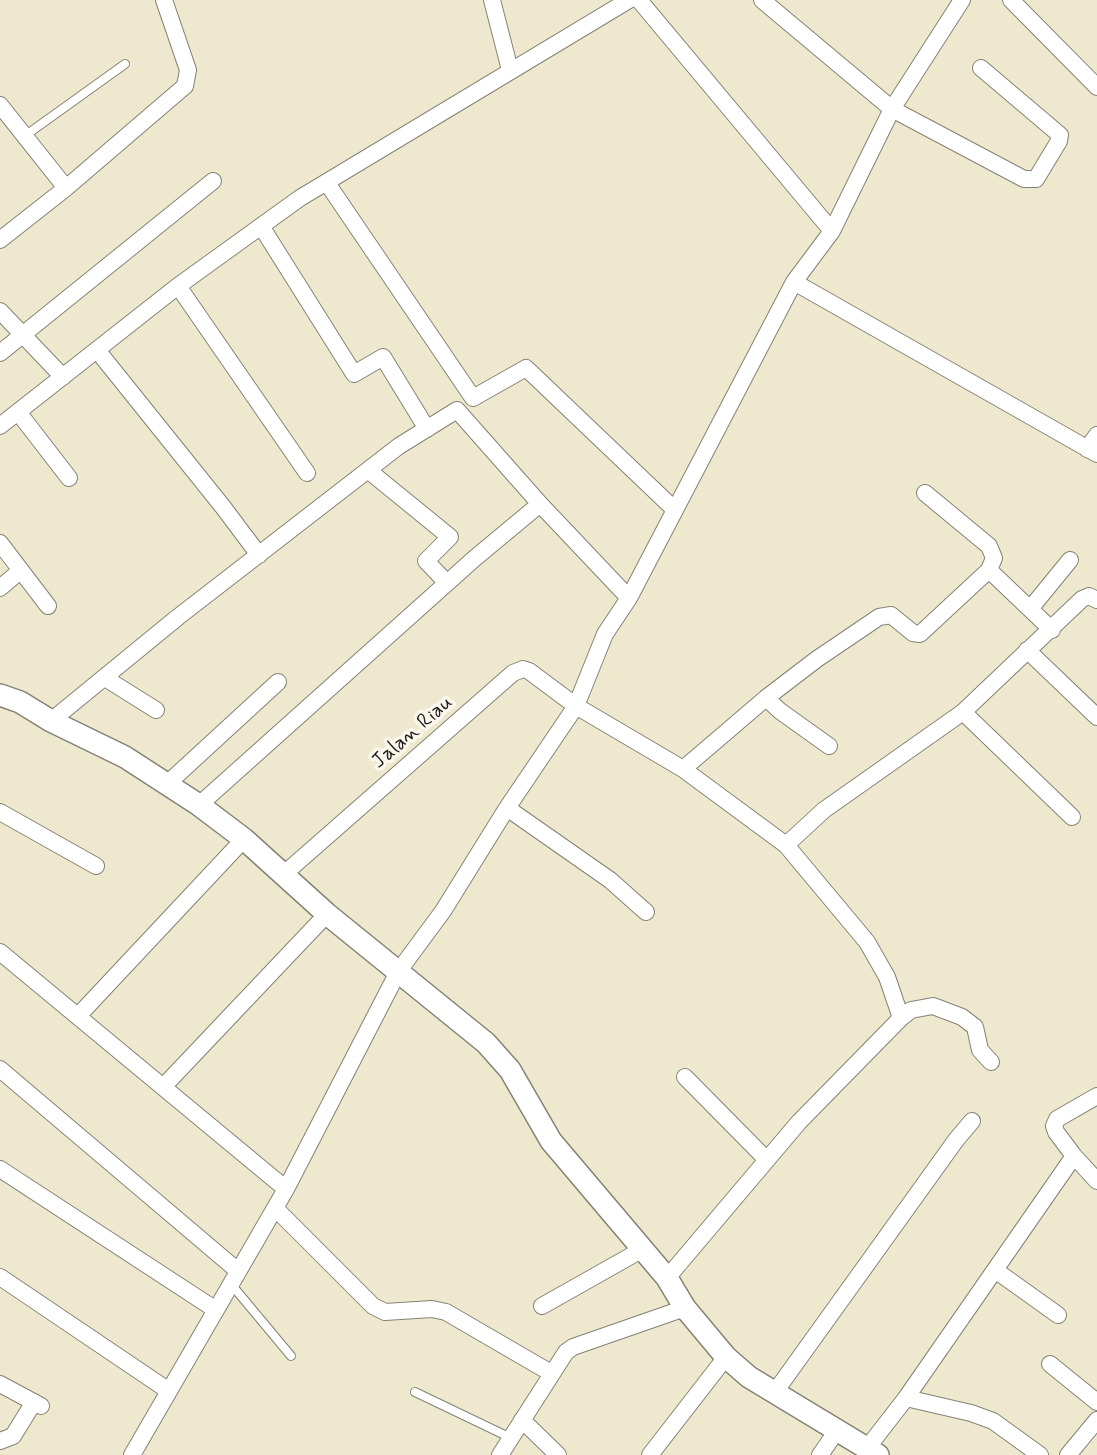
<!DOCTYPE html>
<style>
body{margin:0}
canvas{display:block;background:#eee9ce}
</style>
<canvas width="1097" height="1455"></canvas>
<script>
const g = document.querySelector('canvas').getContext('2d');
g.lineJoin = 'round';
const poly = rows => new Path2D(rows.map(r => 'M' + r).join(''));
function stroke(path, color, width, dash) { g.strokeStyle = color; g.lineWidth = width; g.lineCap = dash ? 'butt' : 'round'; g.setLineDash(dash || []); g.stroke(path); }
function drawText(font, color, halo, rows, align = 'center') {
  g.font = font + ' Mynerve,sans-serif'; g.lineWidth = 7; g.setLineDash([]); g.textBaseline = 'middle'; g.strokeStyle = halo; g.fillStyle = color; for (const [text, x, y, turn = 0] of rows) {
    g.save(); g.translate(x, y); g.rotate((+turn || 0) * Math.PI / 180); g.textAlign = isNaN(turn) ? turn : align; if (halo) g.strokeText(text, 0, 0); g.fillText(text, 0, 0); g.restore();
  }
}
const service = poly([
 [26,135,125,64],
 [231,1284,291,1356],
 [415,1392,511,1438]
]);
const minor = poly([
 [492,0,510,70],
 [639,0,832,231],
 [762,0,892,109,1024,179,1036,179,1059,141,1060,135,981,68],
 [1011,0,1097,87],
 [0,105,66,188],
 [327,183,473,398,526,368,675,510],
 [261,226,354,374,383,357,427,429],
 [0,240,66,188,185,86,188,70,164,0],
 [794,282,1097,454],
 [178,286,307,473],
 [0,311,63,377],
 [97,350,223,507,259,555],
 [0,353,213,181],
 [18,412,69,478],
 [0,426,178,286,300,198,629,0],
 [1087,449,1097,435],
 [369,471,450,537,426,561,447,583],
 [925,493,989,546,994,558,989,570,1052,630],
 [0,543,48,606],
 [0,588,20,571],
 [1030,609,1070,560],
 [1027,650,1097,717],
 [105,678,156,710],
 [766,698,780,711,829,746],
 [963,712,1072,817],
 [51,721,178,617,399,446,457,410,540,504,629,598],
 [683,769,766,698,817,659,879,617,891,615,913,633,920,634,989,570],
 [167,784,278,682],
 [199,805,475,558,540,504],
 [507,808,610,880,646,912],
 [0,812,96,866],
 [786,845,824,810,963,712,1082,599,1089,596,1097,600],
 [284,874,513,673,523,669,529,671,576,706,683,769,786,845,867,942,887,977,901,1018,799,1122,667,1278],
 [0,952,286,1189],
 [78,1016,244,839],
 [901,1018,911,1010,933,1006,962,1017,975,1027,980,1050,991,1062],
 [0,1069,238,1271],
 [685,1077,767,1160],
 [163,1087,327,914],
 [1097,1096,1057,1119,1054,1126,1056,1132,1074,1156,1097,1181],
 [0,1169,216,1310],
 [275,1208,373,1306,385,1312,432,1309,446,1312,551,1373],
 [995,1270,1058,1315],
 [0,1277,169,1391],
 [542,1306,643,1249],
 [1050,1364,1097,1402],
 [0,1384,41,1406],
 [775,1392,956,1140,972,1121],
 [906,1398,971,1413,993,1421,1040,1455],
 [522,1420,558,1455],
 [0,1441,13,1436,34,1402],
 [868,1447,906,1398,1074,1156],
 [132,1455,286,1189,398,972,443,911,507,808,576,706,605,634,629,598,794,282,832,231,892,109,962,0],
 [500,1455,566,1352,573,1347,685,1308],
 [650,1455,726,1357],
 [820,1455,838,1429],
 [1068,1455,1097,1420]
]);
const tertiary = poly([
 [0,695,20,702,51,721,125,757,199,805,244,839,327,914,486,1043,510,1070,551,1141,667,1278,685,1308,726,1357,749,1377,878,1455]
]);
stroke(service, '#858275', 10);
stroke(minor, '#858275', 18);
stroke(tertiary, '#858275', 24);
stroke(service, '#fff', 8);
stroke(minor, '#fff', 16);
stroke(tertiary, '#fff', 21);
drawText('21px', '#1c1c1c', '#fbf7ec', [
 ["Jalan Riau",413,733,-41]
]);
</script>
